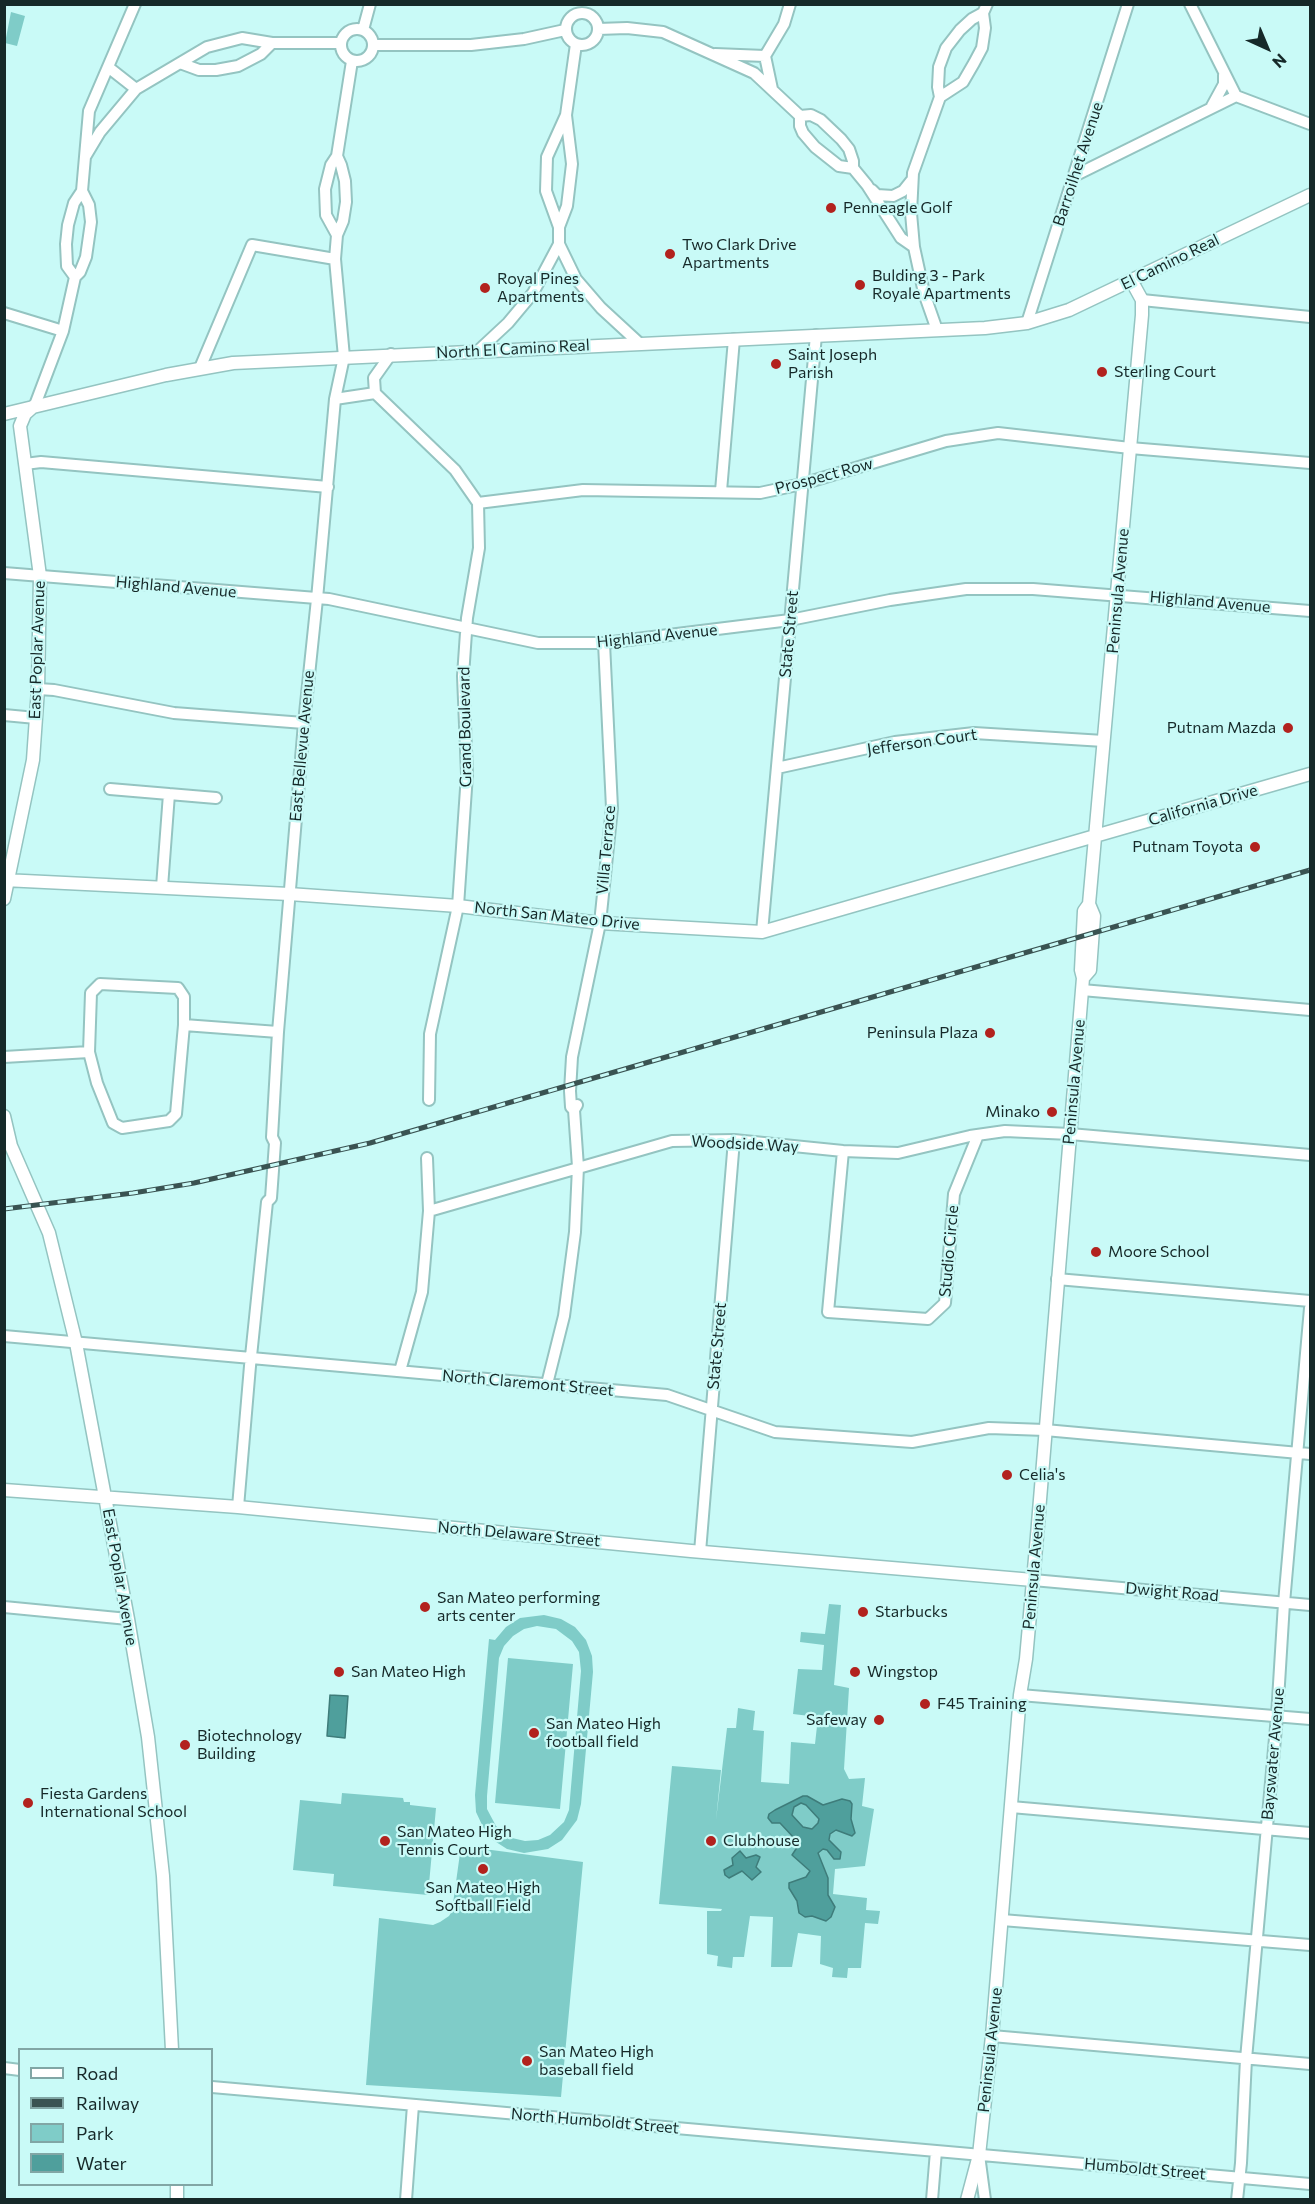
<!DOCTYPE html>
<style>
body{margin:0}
#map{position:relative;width:1315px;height:2204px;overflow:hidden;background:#c9faf7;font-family:Commissioner,sans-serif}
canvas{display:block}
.frame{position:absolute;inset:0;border:6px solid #162929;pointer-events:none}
.legend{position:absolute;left:18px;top:2048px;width:195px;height:138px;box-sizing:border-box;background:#c9faf7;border:2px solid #81a6a5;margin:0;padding:8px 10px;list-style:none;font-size:18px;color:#162929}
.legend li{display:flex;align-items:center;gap:12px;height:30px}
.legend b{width:30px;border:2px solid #81a6a5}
.north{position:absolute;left:1237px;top:18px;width:60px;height:60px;-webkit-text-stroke:4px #c9faf7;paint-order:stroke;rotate:136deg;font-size:16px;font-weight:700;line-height:24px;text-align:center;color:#162929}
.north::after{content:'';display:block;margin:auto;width:21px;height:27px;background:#162929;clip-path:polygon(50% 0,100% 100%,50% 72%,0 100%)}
</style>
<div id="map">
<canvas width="1315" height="2204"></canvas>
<div class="frame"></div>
<ul class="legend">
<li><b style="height:8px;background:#fff"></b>Road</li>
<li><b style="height:8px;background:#3a5352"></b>Railway</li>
<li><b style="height:16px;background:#7fccc8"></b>Park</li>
<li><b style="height:16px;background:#4f9f9c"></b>Water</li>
</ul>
<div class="north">N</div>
</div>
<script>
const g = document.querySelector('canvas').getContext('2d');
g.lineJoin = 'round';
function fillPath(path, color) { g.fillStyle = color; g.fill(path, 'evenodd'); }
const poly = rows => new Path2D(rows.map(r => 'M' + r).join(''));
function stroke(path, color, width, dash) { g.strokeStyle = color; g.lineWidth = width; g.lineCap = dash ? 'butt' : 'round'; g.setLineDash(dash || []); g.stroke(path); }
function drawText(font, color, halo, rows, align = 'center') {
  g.font = font + ' Commissioner,sans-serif'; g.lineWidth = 4.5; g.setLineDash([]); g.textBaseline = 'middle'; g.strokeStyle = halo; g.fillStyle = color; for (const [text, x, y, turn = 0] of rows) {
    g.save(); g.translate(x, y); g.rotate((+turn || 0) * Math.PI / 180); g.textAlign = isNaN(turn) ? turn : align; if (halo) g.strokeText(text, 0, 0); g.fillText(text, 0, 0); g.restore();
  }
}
fillPath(poly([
 [11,12,25,16,17,46,5,43],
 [829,1604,841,1605,834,1685,849,1688,844,1769,849,1779,865,1778,862,1806,874,1809,865,1866,835,1869,833,1894,867,1898,866,1910,880,1911,878,1924,865,1923,861,1968,848,1968,847,1978,832,1977,833,1968,820,1964,821,1936,798,1933,792,1967,771,1967,773,1917,750,1916,744,1957,733,1957,732,1968,717,1966,718,1956,707,1954,707,1911,721,1911,722,1909,659,1904,672,1766,721,1770,716,1820,727,1728,736,1728,738,1708,755,1711,753,1730,764,1731,761,1782,789,1784,791,1742,815,1744,818,1717,793,1714,798,1669,822,1670,824,1645,800,1642,801,1632,825,1634],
 [544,1615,561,1619,575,1627,586,1640,592,1656,593,1672,581,1804,577,1820,562,1840,548,1849,524,1853,507,1849,493,1840,483,1827,476,1812,475,1795,489,1639,495,1640,506,1627,520,1618],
 [537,1626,556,1629,572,1641,579,1652,581,1671,569,1810,564,1822,550,1835,538,1840,525,1841,512,1838,496,1826,487,1809,487,1796,499,1658,504,1646,513,1636,524,1629],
 [508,1658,573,1664,560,1809,495,1803],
 [342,1793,403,1798,404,1802,410,1802,410,1805,436,1808,428,1895,333,1886,334,1874,293,1870,300,1800,341,1804],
 [461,1846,583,1862,561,2097,366,2085,379,1918,433,1925,440,1922,449,1916,452,1911]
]), '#7fccc8');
const water = poly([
 [330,1695,348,1696,345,1738,327,1736,330,1695],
 [803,1796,807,1796,823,1805,842,1799,850,1801,852,1804,851,1819,855,1833,852,1836,836,1830,830,1834,829,1840,841,1852,840,1859,834,1859,827,1850,823,1849,818,1853,828,1878,828,1895,835,1907,831,1917,826,1921,812,1916,805,1917,799,1913,797,1901,789,1888,789,1883,806,1877,810,1871,792,1855,798,1846,795,1839,780,1823,772,1823,768,1818,769,1814,775,1810,803,1796],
 [801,1803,806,1805,819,1819,818,1823,812,1829,803,1827,792,1815,794,1807,801,1803],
 [740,1851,746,1858,756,1855,760,1857,756,1867,761,1872,752,1880,742,1871,729,1878,725,1875,724,1870,733,1865,732,1858,740,1851]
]);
fillPath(water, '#4f9f9c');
stroke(water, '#3e7c7a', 1.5);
const minor = poly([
 [1190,4,1236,96,1310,124],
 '566 29a16 16 0 1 1 32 0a16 16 0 1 1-32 0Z',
 '341 45a16 16 0 1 1 32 0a16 16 0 1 1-32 0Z',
 [598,29,627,28,663,32,754,73,800,116,800,126,803,133,815,147,839,166,853,168],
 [363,30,370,4],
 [374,45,471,45,524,39,565,30],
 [715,54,765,56],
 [180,63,199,70,216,70,238,66,261,54,272,43],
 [108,67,136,89],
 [772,89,765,56,784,24,790,4],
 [940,97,963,82,974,63,982,48,985,28,983,13,987,4],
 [1212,106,1224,84,1224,75],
 [566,115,572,164,567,206,559,227,559,244,576,279,601,308,639,343],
 [800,116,811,115,821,120,841,139,849,149,853,161,853,168,867,185,901,238,914,247],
 [85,157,100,132,136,89,207,47,242,38,272,43,341,43],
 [1074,176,1236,96],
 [872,190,877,195,893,196,903,191,911,181],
 [559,227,546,191,547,157,566,115,576,44],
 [337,235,326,215,325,189,331,165,337,156,352,61],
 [75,277,67,266,66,244,68,225,74,203,82,191,89,111,135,4],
 [1142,300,1310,317],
 [4,313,63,331],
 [1027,323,1128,4],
 [937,330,924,293,914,247,911,213,913,173,940,97,938,87,939,67,946,48,960,30,972,19,983,13],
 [479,350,508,323,533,293,559,244],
 [200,368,252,245,335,259],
 [375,393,374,378,391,354],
 [335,399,375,393,455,470,478,503,479,548,467,618,463,676,467,774,458,906,430,1034,429,1100],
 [35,405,63,331,75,277,80,272,86,257,91,222,89,205,82,191],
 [25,464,41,462,328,487],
 [721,491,734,339],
 [478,503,583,490,760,493,802,484,946,441,998,433,1130,448,1310,463],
 [4,573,329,599,538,643,604,643,790,620,890,600,966,589,1033,589,1310,611],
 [38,689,54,690,174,713,304,723],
 [4,715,36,718],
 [777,768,895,742,974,733,1104,741],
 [110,789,216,798],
 [162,887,169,794],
 [762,932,816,335],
 [100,984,178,988,184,997,184,1025,176,1114,169,1121,122,1128,113,1123,97,1083,89,1052,91,993,100,984],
 [1082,990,1310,1010],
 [184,1025,278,1032],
 [4,1057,89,1052],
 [574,1110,571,1107,570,1091,572,1057,600,923,612,808,604,643],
 [843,1151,828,1312,928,1319,945,1303,954,1194,978,1135],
 [429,1211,672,1141,734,1140,843,1151,898,1153,970,1136,1005,1131,1070,1134,1310,1155],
 [1057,1279,1310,1301],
 [4,1336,667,1395,775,1432,912,1442,989,1428,1045,1430,1310,1454],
 [400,1371,422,1292,429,1211,427,1158],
 [547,1384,564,1316,575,1232,578,1167,574,1110,577,1105],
 [238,1507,250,1366,267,1202,271,1198,275,1143,272,1137,278,1032,304,723,317,599,335,399,344,357,335,259,337,235,343,221,346,202,345,181,341,165,337,156],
 [700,1552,734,1140],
 [1033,1580,1310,1605],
 [4,1607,128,1619],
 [1020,1695,1310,1719],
 [1011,1807,1310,1833],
 [1002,1920,1310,1945],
 [992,2036,1310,2064],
 [4,2068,20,2070],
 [212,2087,1310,2184],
 [979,2155,985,2200],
 [406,2200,413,2105],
 [932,2200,936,2151],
 [1237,2200,1241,2163,1246,2059,1277,1716,1284,1603,1310,1308]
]);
const major = poly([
 [4,414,166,375,233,363,985,328,1027,323,1069,310,1310,195],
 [4,880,289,894,458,906,600,923,762,932,1310,774],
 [4,899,33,760,38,689,40,576,20,426,25,414,34,406],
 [1083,978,1090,970,1094,916,1089,904,1142,315,1142,300,1131,280],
 [4,1116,11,1146,49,1233,76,1343,128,1619,148,1737,163,1876,172,2050],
 [4,1490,238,1507,691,1551,1033,1580],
 [177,2200,177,2184],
 [967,2200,979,2155,992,2036,1020,1695,1026,1659,1037,1536,1083,978,1081,970,1084,911,1089,904]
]);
stroke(minor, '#94c4c1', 14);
stroke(major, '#94c4c1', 15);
stroke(minor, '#fff', 10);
stroke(major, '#fff', 12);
const rail = poly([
 [4,1209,133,1193,194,1183,370,1143,1310,870]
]);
stroke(rail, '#3a5352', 5);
stroke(rail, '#c9faf7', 3, [9]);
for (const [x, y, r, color] of [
 [831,208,6,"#b2221e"],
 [670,254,6,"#b2221e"],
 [860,285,6,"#b2221e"],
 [485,288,6,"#b2221e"],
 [776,364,6,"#b2221e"],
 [1102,372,6,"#b2221e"],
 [1288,728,6,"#b2221e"],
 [1255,847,6,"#b2221e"],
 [990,1033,6,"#b2221e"],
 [1052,1112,6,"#b2221e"],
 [1096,1252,6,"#b2221e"],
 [1007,1475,6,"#b2221e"],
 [425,1607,6,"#b2221e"],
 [863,1612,6,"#b2221e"],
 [339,1672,6,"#b2221e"],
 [855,1672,6,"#b2221e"],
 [925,1704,6,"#b2221e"],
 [879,1720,6,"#b2221e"],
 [534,1733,6,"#b2221e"],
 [185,1745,6,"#b2221e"],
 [28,1803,6,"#b2221e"],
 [385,1841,6,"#b2221e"],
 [711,1841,6,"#b2221e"],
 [483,1869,6,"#b2221e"],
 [527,2061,6,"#b2221e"]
]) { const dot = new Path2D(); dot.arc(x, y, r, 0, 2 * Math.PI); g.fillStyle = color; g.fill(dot); stroke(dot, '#c9faf7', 2); }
drawText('16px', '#162929', '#c9faf7', [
 ["Barroilhet Avenue",1078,164,-72],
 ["El Camino Real",1170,262,-26],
 ["North El Camino Real",513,349,-3],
 ["Prospect Row",824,476,-15],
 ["Highland Avenue",176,587,5],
 ["Peninsula Avenue",1118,591,-85],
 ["Highland Avenue",1210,602,5],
 ["State Street",789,634,-85],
 ["Highland Avenue",657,636,-6],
 ["East Poplar Avenue",37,650,-88],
 ["Grand Boulevard",465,727,-91],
 ["Jefferson Court",922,742,-8],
 ["East Bellevue Avenue",302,746,-85],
 ["California Drive",1203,805,-16],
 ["Villa Terrace",606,850,-85],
 ["North San Mateo Drive",557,916,6],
 ["Peninsula Avenue",1074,1082,-85],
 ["Woodside Way",745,1144,3],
 ["Studio Circle",949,1251,-85],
 ["State Street",717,1346,-85],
 ["North Claremont Street",528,1383,5],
 ["North Delaware Street",519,1534,5],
 ["Peninsula Avenue",1034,1567,-85],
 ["East Poplar Avenue",120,1577,80],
 ["Dwight Road",1172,1592,5],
 ["Bayswater Avenue",1273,1754,-85],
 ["Peninsula Avenue",990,2050,-84],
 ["North Humboldt Street",595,2121,5],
 ["Humboldt Street",1145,2169,5]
]);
drawText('16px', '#162929', '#c9faf7', [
 ["Penneagle Golf",843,208],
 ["Two Clark Drive",682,245],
 ["Apartments",682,263],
 ["Bulding 3 - Park",872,276],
 ["Royale Apartments",872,294],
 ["Royal Pines",497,279],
 ["Apartments",497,297],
 ["Saint Joseph",788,355],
 ["Parish",788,373],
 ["Sterling Court",1114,372],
 ["Putnam Mazda",1276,728,"right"],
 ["Putnam Toyota",1243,847,"right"],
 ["Peninsula Plaza",978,1033,"right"],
 ["Minako",1040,1112,"right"],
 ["Moore School",1108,1252],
 ["Celia's",1019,1475],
 ["San Mateo performing",437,1598],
 ["arts center",437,1616],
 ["Starbucks",875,1612],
 ["San Mateo High",351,1672],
 ["Wingstop",867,1672],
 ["F45 Training",937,1704],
 ["Safeway",867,1720,"right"],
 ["San Mateo High",546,1724],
 ["football field",546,1742],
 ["Biotechnology",197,1736],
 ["Building",197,1754],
 ["Fiesta Gardens",40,1794],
 ["International School",40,1812],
 ["San Mateo High",397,1832],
 ["Tennis Court",397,1850],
 ["Clubhouse",723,1841],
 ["San Mateo High",483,1888,"center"],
 ["Softball Field",483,1906,"center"],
 ["San Mateo High",539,2052],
 ["baseball field",539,2070]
], 'left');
</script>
